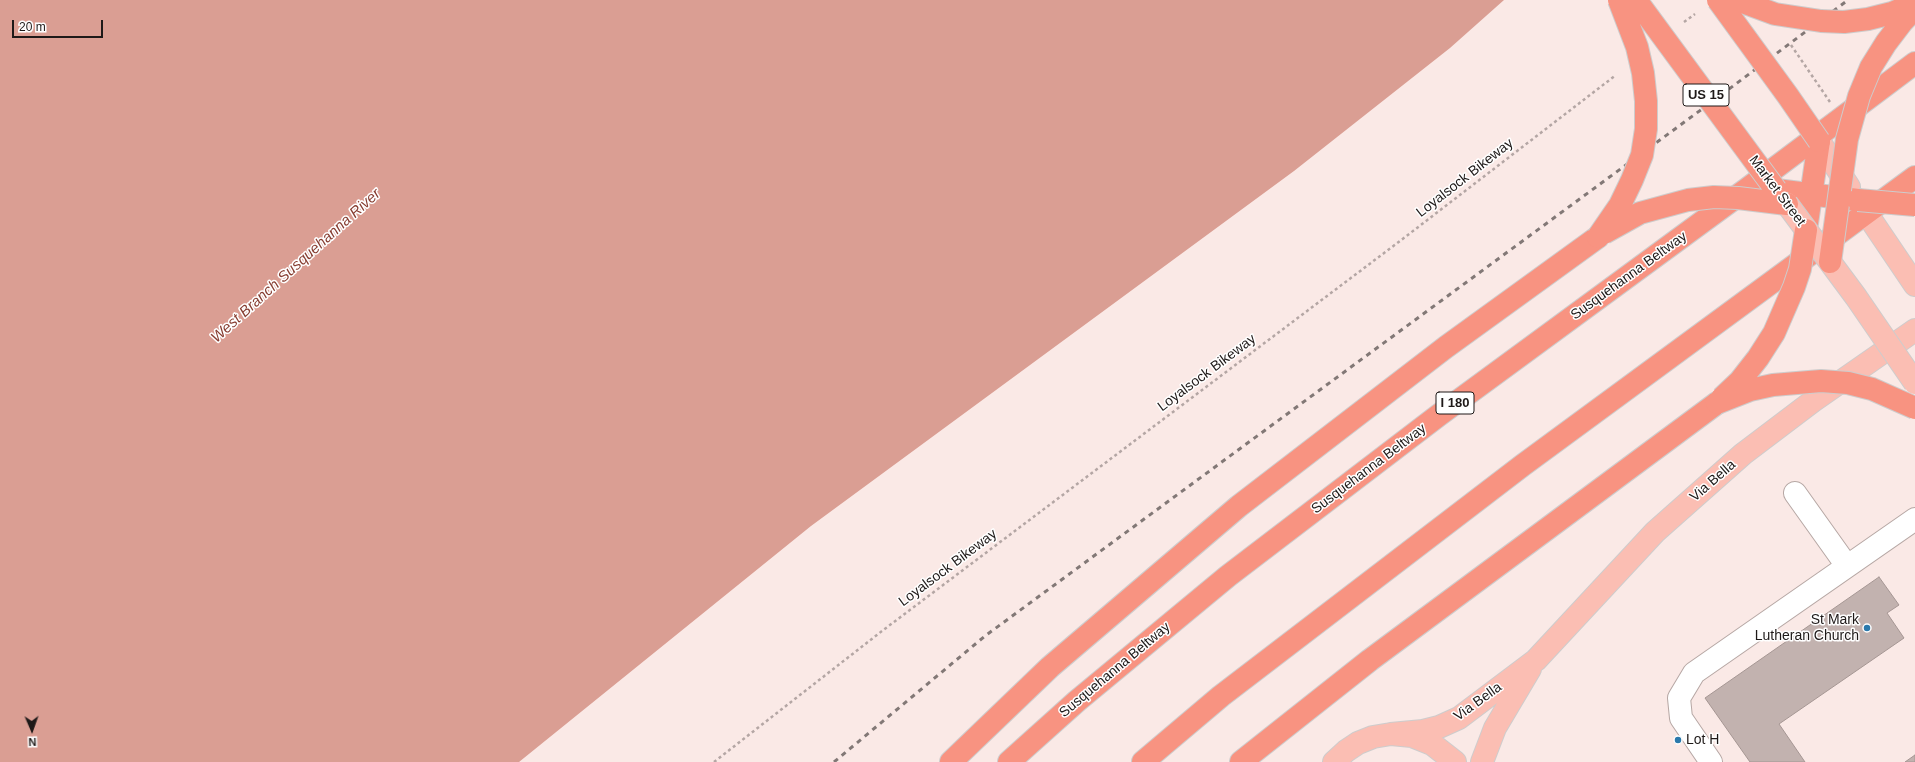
<!DOCTYPE html>
<style>
body{margin:0}
#map{position:relative;width:1915px;height:762px;overflow:hidden;background:#fae9e6;font-family:Helvetica,sans-serif}
canvas{display:block}
.north{position:absolute;left:12px;top:710px;width:40px;height:40px;-webkit-text-stroke:3px #fff;paint-order:stroke;rotate:178deg;font-size:11px;font-weight:700;line-height:16px;text-align:center;color:#1e1918}
.north::after{content:'';display:block;margin:auto;width:14px;height:18px;background:#1e1918;clip-path:polygon(50% 0,100% 100%,50% 72%,0 100%)}
.scale{position:absolute;left:12px;top:20px;width:91px;height:18px;box-sizing:border-box;border:2px solid #1e1918;border-top:0;padding-left:5px;font-size:12px;line-height:14px;white-space:nowrap;color:#1e1918;-webkit-text-stroke:3px #fff;paint-order:stroke}
</style>
<div id="map">
<canvas width="1915" height="762"></canvas>
<div class="north">N</div>
<div class="scale">20 m</div>
</div>
<script>
const g = document.querySelector('canvas').getContext('2d');
g.lineJoin = 'round';
function fillPath(path, color) { g.fillStyle = color; g.fill(path, 'evenodd'); }
const poly = rows => new Path2D(rows.map(r => 'M' + r).join(''));
function stroke(path, color, width, dash) { g.strokeStyle = color; g.lineWidth = width; g.lineCap = dash ? 'butt' : 'round'; g.setLineDash(dash || []); g.stroke(path); }
function drawText(font, color, halo, rows, align = 'center') {
  g.font = font + ' Helvetica,sans-serif'; g.lineWidth = 3; g.setLineDash([]); g.textBaseline = 'middle'; g.strokeStyle = halo; g.fillStyle = color; for (const [text, x, y, turn = 0] of rows) {
    g.save(); g.translate(x, y); g.rotate((+turn || 0) * Math.PI / 180); g.textAlign = isNaN(turn) ? turn : align; if (halo) g.strokeText(text, 0, 0); g.fillText(text, 0, 0); g.restore();
  }
}
fillPath(poly([
 [0,0,1504,0,1450,48,1294,171,811,526,519,762,0,762]
]), '#da9e93');
const building = poly([
 [1879,577,1899,605,1887,613,1904,638,1779,724,1805,762,1750,762,1705,698,1879,577],
 [1915,755,1915,762,1905,762,1915,755]
]);
fillPath(building, '#c2b2af');
stroke(building, '#a59693', 1);
const minor = poly([
 [1795,493,1847,566],
 [1711,762,1681,718,1679,698,1694,673,1915,519]
]);
const major = poly([
 [1819,141,1849,187],
 [1867,214,1915,285],
 [1391,734,1423,731,1439,727,1459,718,1536,660,1655,532,1743,454,1813,401,1915,330],
 [1334,762,1346,751,1358,743,1373,737,1391,734,1412,736,1432,744,1455,762],
 [1482,762,1495,728,1530,669]
]);
const highway = poly([
 [1776,190,1858,200],
 [1806,230,1819,141],
 [951,762,1050,667,1239,506,1446,347,1598,237],
 [1009,762,1077,701,1228,576,1439,415,1747,189,1915,63],
 [1143,762,1221,696,1523,465,1915,177],
 [1241,762,1370,660,1717,403]
]);
stroke(minor, '#b6a7a4', 24);
stroke(major, '#cecccc', 24);
stroke(highway, '#cecccc', 24);
stroke(poly([
 [1684,22,1695,14],
 [714,762,882,631,1400,241,1616,75]
]), '#b4a6a4', 2.5, [3, 3]);
stroke(minor, '#fff', 22);
stroke(major, '#fbbeb3', 22);
stroke(highway, '#f89381', 22);
stroke(poly([
 [834,762,985,636,1713,101,1848,0]
]), '#827876', 3, [5, 5]);
const majorBridge = poly([
 [1787,204,1856,297,1915,383]
]);
const highwayBridge = poly([
 [1636,0,1776,190],
 [1718,0,1788,96,1819,141],
 [1737,0,1775,14,1821,21,1844,22,1868,19,1892,13,1915,3],
 [1858,200,1915,205],
 [1604,233,1640,213,1688,200,1714,197,1738,198,1787,204],
 [1598,237,1620,205,1632,180,1642,155,1646,129,1646,101,1643,73,1637,47,1619,0],
 [1830,262,1847,139,1859,96,1871,67,1886,43,1902,22,1915,8],
 [1722,398,1740,381,1758,358,1774,333,1794,287,1800,269,1806,230],
 [1717,403,1750,390,1773,385,1821,381,1848,383,1872,389,1915,408]
]);
stroke(majorBridge, '#cecccc', 24, []);
stroke(highwayBridge, '#cecccc', 24, []);
stroke(poly([
 [1791,45,1830,102]
]), '#b4a6a4', 2.5, [3, 3]);
stroke(majorBridge, '#fbbeb3', 22);
stroke(highwayBridge, '#f89381', 22);
for (const [x, y, r, color] of [
 [1867,628,4,"#2b79ac"],
 [1678,740,4,"#2b79ac"]
]) { const dot = new Path2D(); dot.arc(x, y, r, 0, 2 * Math.PI); g.fillStyle = color; g.fill(dot); stroke(dot, '#fff', 1.5); }
for (const [x, y, w] of [
 [1706,95,46],
 [1455,403,38]
]) { const box = new Path2D(); box.roundRect(x - w / 2, y - 11, w, 22, 3); g.fillStyle = '#fff'; g.fill(box); stroke(box, '#1e1918', 1); }
drawText('bold 13px', '#1e1918', null, [
 ["US 15",1706,95],
 ["I 180",1455,403]
]);
drawText('14px', '#1e1918', '#fff', [
 ["Loyalsock Bikeway",1465,178,-38],
 ["Market Street",1777,191,53],
 ["Susquehanna Beltway",1629,276,-36],
 ["Loyalsock Bikeway",1207,373,-37],
 ["Susquehanna Beltway",1369,469,-37],
 ["Via Bella",1713,481,-41],
 ["Loyalsock Bikeway",948,568,-37],
 ["Susquehanna Beltway",1115,670,-40],
 ["Via Bella",1478,702,-36]
]);
drawText('14px', '#1e1918', '#fff', [
 ["St Mark",1859,620],
 ["Lutheran Church",1859,636],
 ["Lot H",1686,740,"left"]
], 'right');
drawText('italic 15px', '#873d31', '#fff', [
 ["West Branch Susquehanna River",296,266,-42]
]);
</script>
